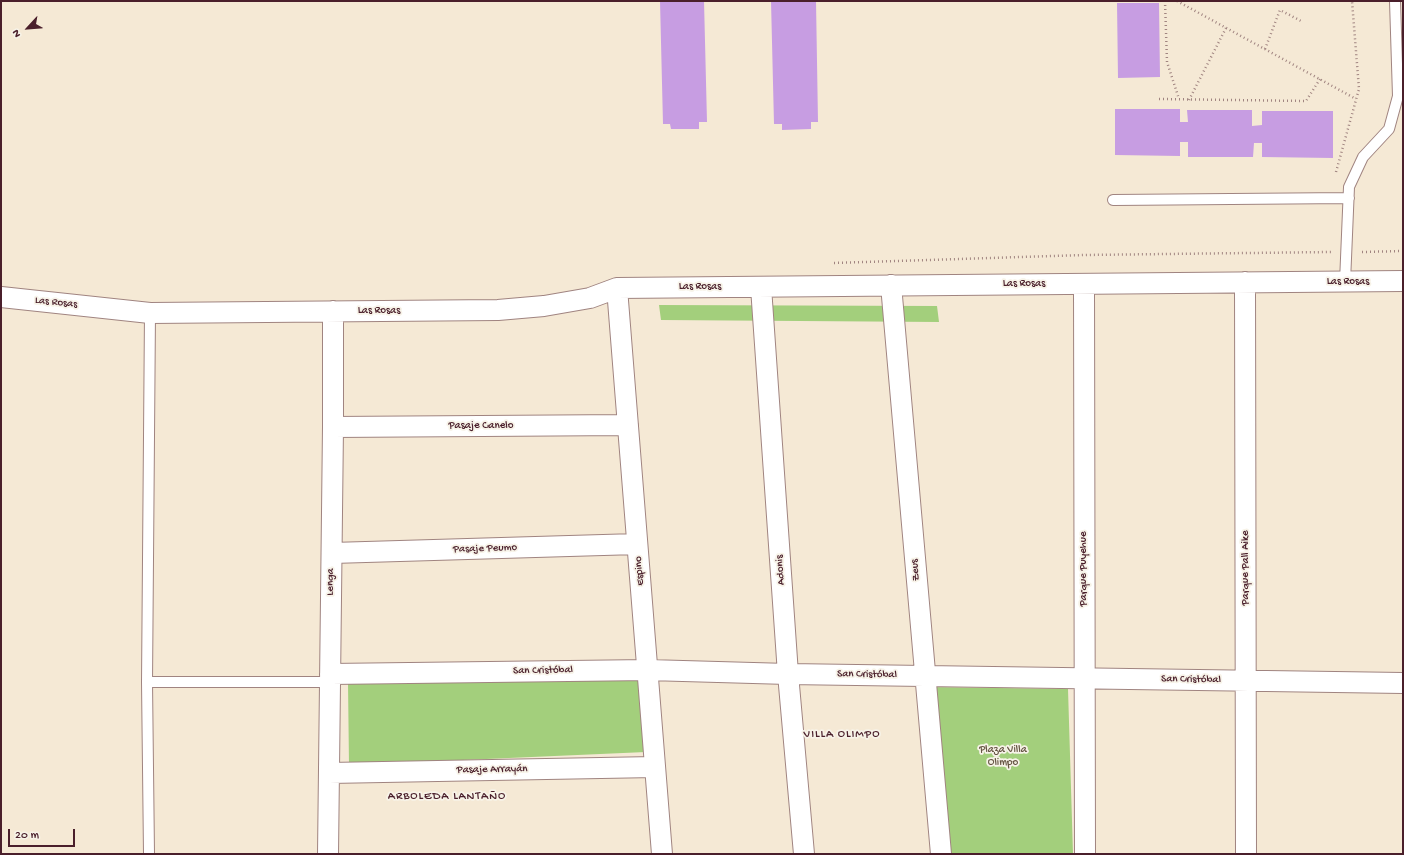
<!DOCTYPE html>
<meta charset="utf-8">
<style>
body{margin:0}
#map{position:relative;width:1404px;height:855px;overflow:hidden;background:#f5e9d5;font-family:"Gochi Hand",sans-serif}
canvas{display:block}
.frame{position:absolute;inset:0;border:2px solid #4a1f2b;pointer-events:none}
.north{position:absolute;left:8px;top:8px;width:40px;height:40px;-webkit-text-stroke:3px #f7f3e8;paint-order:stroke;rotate:244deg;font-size:11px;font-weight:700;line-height:16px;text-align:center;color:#4a1f2b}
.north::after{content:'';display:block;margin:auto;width:14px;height:18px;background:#4a1f2b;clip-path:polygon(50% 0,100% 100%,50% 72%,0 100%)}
.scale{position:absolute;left:8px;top:829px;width:67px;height:18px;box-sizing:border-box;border:2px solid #4a1f2b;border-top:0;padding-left:5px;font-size:12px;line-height:14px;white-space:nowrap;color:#4a1f2b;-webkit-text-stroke:3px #f7f3e8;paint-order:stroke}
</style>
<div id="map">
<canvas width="1404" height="855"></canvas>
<div class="frame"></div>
<div class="north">N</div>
<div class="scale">20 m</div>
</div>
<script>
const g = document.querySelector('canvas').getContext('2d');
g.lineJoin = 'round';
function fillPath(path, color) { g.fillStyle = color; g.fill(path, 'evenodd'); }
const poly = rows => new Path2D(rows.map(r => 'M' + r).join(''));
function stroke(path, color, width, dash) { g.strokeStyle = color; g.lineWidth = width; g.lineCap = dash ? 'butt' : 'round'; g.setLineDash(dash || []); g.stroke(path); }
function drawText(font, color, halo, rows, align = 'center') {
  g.font = font + ' "Gochi Hand",sans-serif'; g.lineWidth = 3.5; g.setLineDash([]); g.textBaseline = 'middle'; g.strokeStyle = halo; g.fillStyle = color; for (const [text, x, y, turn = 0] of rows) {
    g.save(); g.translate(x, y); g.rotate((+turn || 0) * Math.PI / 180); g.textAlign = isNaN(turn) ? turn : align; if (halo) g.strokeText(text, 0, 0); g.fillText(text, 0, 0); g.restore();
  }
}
fillPath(poly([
 [659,305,937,306,939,322,661,320],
 [639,675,646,752,349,765,348,683],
 [929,687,1068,689,1073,854,945,854]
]), '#a3cf7c');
fillPath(poly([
 [660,1,704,1,707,122,699,122,699,129,671,129,670,124,663,124],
 [771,1,816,1,818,122,811,122,811,129,782,130,782,124,774,124],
 [1117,3,1159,3,1160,77,1118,78],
 [1115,109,1180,109,1180,122,1188,122,1187,110,1252,110,1252,126,1262,125,1262,111,1333,111,1333,158,1262,157,1262,143,1254,143,1253,157,1188,157,1188,142,1180,142,1180,156,1115,155]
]), '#c79de2');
const service = poly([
 [1113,200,1349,198],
 [1345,282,1349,187,1363,157,1389,129,1398,96,1395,1],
 [147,682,330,682],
 [149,854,147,682,150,313]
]);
const minor = poly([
 [1245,282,1246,854],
 [1084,284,1085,854],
 [891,285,941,854],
 [761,287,788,674,804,854],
 [617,288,662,854],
 [1,297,150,313,498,310,544,306,590,298,617,288,1403,281],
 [333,427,628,425],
 [332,553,637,544],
 [330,674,648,670,788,674,1403,683],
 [329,773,655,767],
 [328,854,333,427,333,311]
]);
stroke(service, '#a08480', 12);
stroke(minor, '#a08480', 22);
stroke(poly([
 [1165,1,1167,62,1179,99],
 [1177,1,1356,99],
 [1265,49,1280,10,1303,22],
 [1159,99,1306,101,1320,79],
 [1189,100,1226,28],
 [1336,172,1359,89,1352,1],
 [1362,252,1403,251],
 [834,263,1084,255,1331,252]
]), '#a08480', 2.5, [1, 3]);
stroke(service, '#fff', 10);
stroke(minor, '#fff', 20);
drawText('11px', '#4a1f2b', '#f7f3e8', [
 ["Las Rosas",1348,282],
 ["Las Rosas",1024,284],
 ["Las Rosas",700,287],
 ["Las Rosas",56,303,6],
 ["Las Rosas",379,311],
 ["Pasaje Canelo",481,426],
 ["Pasaje Peumo",485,549,-2],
 ["Parque Pall Aike",1246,568,-90],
 ["Parque Puyehue",1084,569,-90],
 ["Adonis",781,570,-94],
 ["Zeus",916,570,-95],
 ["Espino",640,571,-95],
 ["Lenga",331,582,-89],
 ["San Cristóbal",543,671,-1],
 ["San Cristóbal",867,675,1],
 ["San Cristóbal",1191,680,1],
 ["Pasaje Arrayán",492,770,-1]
]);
drawText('11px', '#655443', '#f7f3e8', [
 ["Plaza Villa",1003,750],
 ["Olimpo",1003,763]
]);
g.letterSpacing = '1px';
drawText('12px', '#4a1f2b', '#f7f3e8', [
 ["VILLA OLIMPO",842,735],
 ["ARBOLEDA LANTAÑO",447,797]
]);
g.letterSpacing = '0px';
</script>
